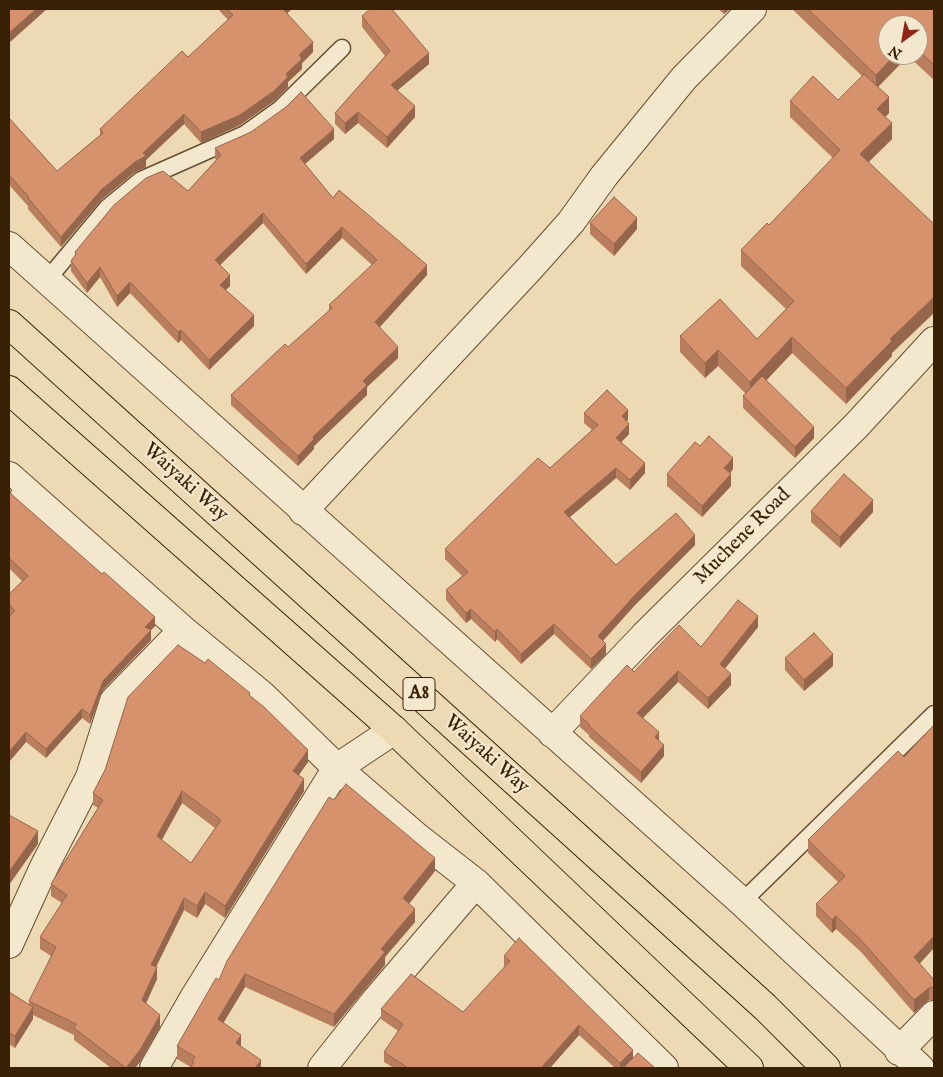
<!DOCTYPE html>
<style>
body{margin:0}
#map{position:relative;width:943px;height:1077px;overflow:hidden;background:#eddab4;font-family:"IM FELL English",serif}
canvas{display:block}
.frame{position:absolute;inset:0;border:10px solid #382107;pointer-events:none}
.north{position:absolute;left:878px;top:15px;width:50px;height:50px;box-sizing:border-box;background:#f3e7ce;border:1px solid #a8987e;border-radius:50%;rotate:212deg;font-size:14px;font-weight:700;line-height:20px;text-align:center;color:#382107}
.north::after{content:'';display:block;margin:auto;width:18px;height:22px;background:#8f2418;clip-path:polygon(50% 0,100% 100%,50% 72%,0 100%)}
</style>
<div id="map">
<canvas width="943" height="1077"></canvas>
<div class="frame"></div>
<div class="north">N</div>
</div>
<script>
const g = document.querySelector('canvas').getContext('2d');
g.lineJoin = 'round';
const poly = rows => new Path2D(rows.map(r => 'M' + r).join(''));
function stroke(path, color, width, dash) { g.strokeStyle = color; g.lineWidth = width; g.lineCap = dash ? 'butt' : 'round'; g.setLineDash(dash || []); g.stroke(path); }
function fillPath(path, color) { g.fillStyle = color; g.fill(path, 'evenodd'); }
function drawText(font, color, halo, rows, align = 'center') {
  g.font = font + ' "IM FELL English",serif'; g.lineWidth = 4.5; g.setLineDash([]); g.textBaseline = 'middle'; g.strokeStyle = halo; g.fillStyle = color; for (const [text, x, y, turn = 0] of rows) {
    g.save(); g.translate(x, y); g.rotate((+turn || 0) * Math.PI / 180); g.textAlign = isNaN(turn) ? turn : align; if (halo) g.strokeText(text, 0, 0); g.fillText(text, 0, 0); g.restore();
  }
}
const service = poly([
 [47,280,107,208,141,180,245,134,280,109,342,48],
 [742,902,934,714]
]);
const minor = poly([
 [9,246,742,902,920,1068],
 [9,476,183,630,262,695,337,768,417,837,476,883,664,1068],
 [303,511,530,268,571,222,604,176,684,78,752,9],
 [552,733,645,635,856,426,934,341],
 [9,944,44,867,90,777,114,701,183,630],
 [899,1051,934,1015],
 [154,1068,194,998,337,768,394,730],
 [322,1068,376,1000,476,883]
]);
const trunk = poly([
 [9,324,765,1007,826,1068],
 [9,390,394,730,749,1068]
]);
stroke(service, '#654f32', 19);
stroke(minor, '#654f32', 30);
stroke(trunk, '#382107', 30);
stroke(service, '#f3e7ce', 16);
stroke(minor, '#f3e7ce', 28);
stroke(trunk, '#eddab4', 28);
fillPath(poly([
 [218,9,292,9,287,13,313,52,302,63,302,69,288,82,288,87,274,101,240,125,201,143,184,124,146,160,146,167,135,172,101,200,61,247,28,209,28,206,9,185,9,118,57,171,100,135,100,129,188,57,228,20],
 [718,9,730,9,724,14],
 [792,9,934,9,934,80,908,56,878,87,889,113,885,117,892,139,869,162,892,356,846,404,792,353,766,380,814,438,795,458,743,408,743,396,746,394,718,366,705,378,680,352,680,336,757,339,786,309,741,266,741,250,769,225,833,158,790,117,790,101,838,100,862,76],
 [918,25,918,55,888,55],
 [362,16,429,64,397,90,415,117,387,148,358,123,345,134,335,124,335,113,385,56,362,27],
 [334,139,305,164,333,198,427,275,380,327,398,358,367,387,367,395,314,446,314,449,298,466,231,405,231,395,288,347,329,311,329,305,372,265,342,238,306,274,263,223,220,265,230,286,226,290,254,326,209,370,181,340,178,343,130,293,117,307,100,277,87,293,71,271,71,261,75,256,75,252,188,191,216,160,215,158,215,148],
 [590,223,637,229,614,256,590,234],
 [584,413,628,420,627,421,629,434,621,442,645,473,630,490,616,478,570,517,616,565,695,545,635,605,603,641,606,654,591,669,554,634,521,664,497,639,495,642,471,619,466,623,446,600,446,590,462,576,445,559,445,549,550,468,592,430,584,423],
 [700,446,733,469,730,474,731,486,702,517,667,486,667,474],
 [9,487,12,495,155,626,151,630,151,640,103,690,90,724,82,718,46,758,26,742,9,762,9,617,11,615,9,613,9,594,22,581,9,568],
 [811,511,873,512,840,548,811,522],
 [758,627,725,668,731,685,708,709,678,682,643,718,659,740,664,756,641,783,589,737,589,735,580,727,580,716,634,672,701,647],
 [785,658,833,666,804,691,785,670],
 [250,697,308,762,299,775,304,791,225,918,205,904,197,918,184,910,156,967,157,979,146,1003,160,1027,140,1062,135,1068,111,1068,74,1040,74,1035,33,1015,33,1019,15,1048,9,1044,9,992,29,1005,29,1001,51,956,40,949,40,937,62,903,51,896,51,884,98,808,93,805,93,793],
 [182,803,215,828,191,863,162,840],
 [904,757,920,964,934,980,934,1000,929,1000,914,1013,861,952,836,929,832,933,816,916,816,904,838,882,808,853,808,840],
 [435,871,409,904,415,922,385,957,385,965,334,1027,245,987,223,1023,241,1046,261,1068,191,1067,177,1059,177,1046,219,980],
 [504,956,633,1057,655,1068,615,1068,579,1035,550,1068,394,1068,384,1062,384,1052,398,1031,381,1019,381,1009,463,1012,505,967,504,966]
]), '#b87e5d');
fillPath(poly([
 [36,9,47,9,9,43,9,33],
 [282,9,292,9,282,18],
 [724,9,730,9,724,14],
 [313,42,313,52,302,63,302,69,288,82,288,87,274,101,240,125,201,143,201,132,286,74,299,55],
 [429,53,429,64,391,96,391,85],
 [895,55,908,55,908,56,876,89,876,75],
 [889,97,889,113,877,125,877,109],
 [415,106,415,117,387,148,387,137],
 [358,112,358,123,345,134,345,123],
 [184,114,184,124,146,160,146,167,135,172,101,200,61,247,61,237,101,190,143,153],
 [892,123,892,139,860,170,860,154],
 [334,129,334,139,300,168,300,158],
 [263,213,263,223,215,270,215,260],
 [637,218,637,229,614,256,614,244],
 [342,227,342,238,306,274,306,264],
 [427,265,427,275,375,332,375,322],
 [100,267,100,277,87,293,87,283],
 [230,275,230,286,220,295,220,285],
 [130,282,130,293,117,307,117,296],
 [934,297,934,313,892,353,892,356,846,404,846,388,890,339],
 [254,315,254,326,209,370,209,360],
 [181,330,181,340,178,343,178,332],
 [792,337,792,353,750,398,750,382],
 [398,347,398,358,367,387,367,395,314,446,314,449,298,466,298,456,313,437,363,381],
 [718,350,718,366,705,378,705,363],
 [628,410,628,420,622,426,622,416],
 [629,424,629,434,616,448,616,438],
 [814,427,814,438,795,458,795,447],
 [733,458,733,469,724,480,724,468],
 [645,463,645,473,630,490,630,480],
 [616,468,616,478,564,522,564,512],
 [731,474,731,486,702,517,702,506],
 [873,500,873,512,840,548,840,537],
 [695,535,695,545,635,605,598,646,598,636,635,595],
 [471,609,471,619,466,623,466,613],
 [758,616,758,627,720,675,720,664],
 [155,617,155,626,145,636,145,627],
 [554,624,554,634,521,664,521,654],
 [497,629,497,639,495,642,495,632],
 [151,630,151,640,103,690,90,724,90,715,103,681],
 [606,644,606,654,591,669,591,659],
 [833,654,833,666,804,691,804,680],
 [678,671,678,682,637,724,637,713],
 [731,674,731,685,708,709,708,698],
 [82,709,82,718,46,758,46,749],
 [26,732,26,742,9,762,9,752],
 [659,732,659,743,655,737],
 [664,745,664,756,641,783,641,772],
 [308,750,308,762,293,783,293,771],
 [304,779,304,791,225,918,225,906],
 [182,791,182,803,157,848,157,836],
 [38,831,38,844,9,885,9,872],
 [435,858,435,871,403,911,403,898],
 [205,892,205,904,197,918,197,906],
 [184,898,184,910,151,977,151,965],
 [415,909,415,922,385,957,385,965,334,1027,334,1014,381,949],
 [836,916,836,929,832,933,832,920],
 [934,936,934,948,914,970,914,957],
 [157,967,157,979,142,1012,142,1000],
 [245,974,245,987,218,1032,218,1019],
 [929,988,929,1000,914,1013,914,1000],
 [33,1007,33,1019,15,1048,15,1036],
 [160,1015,160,1027,140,1062,135,1068,126,1068],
 [579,1025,579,1035,550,1068,541,1068],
 [241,1035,241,1048,236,1043],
 [633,1050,633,1060,625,1068,620,1068,620,1063],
 [261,1060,261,1068,255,1068]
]), '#96664c');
const building = poly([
 [9,9,36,9,9,33,9,9],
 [227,9,283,9,313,42,299,55,302,59,286,74,288,77,274,91,240,115,201,132,184,114,143,153,146,156,135,162,101,190,61,237,28,198,29,197,9,175,9,118,57,171,103,133,100,129,182,51,188,57,233,15,227,9],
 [370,9,392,9,429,53,391,85,415,106,387,137,358,112,345,123,335,113,390,51,362,16,370,9],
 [808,9,934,9,934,65,918,50,918,25,888,25,888,55,895,55,876,75,808,9],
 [864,74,889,97,877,109,892,123,860,154,934,224,934,266,933,267,934,268,934,297,890,339,892,341,846,388,792,337,750,382,718,350,705,363,680,336,720,299,757,339,794,301,741,250,767,223,769,225,840,150,790,101,813,76,838,100,864,74],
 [301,92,334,129,300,158,333,198,339,190,427,265,375,322,398,347,363,381,367,385,313,437,314,439,298,456,231,395,285,344,288,347,332,308,329,305,377,260,342,227,306,264,263,213,215,260,230,275,220,285,254,315,209,360,181,330,178,332,130,282,117,296,100,267,87,283,71,261,76,254,75,252,114,205,146,178,163,171,188,191,221,155,215,148,251,132,286,107,301,92],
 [614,197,637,218,614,244,590,223,614,197],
 [762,376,814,427,795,447,743,396,762,376],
 [607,390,628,410,622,416,629,424,616,438,645,463,630,480,616,468,564,512,616,565,676,513,695,535,635,595,598,636,606,644,591,659,554,624,521,654,497,629,495,632,471,609,466,613,446,590,468,572,445,549,538,458,550,468,598,425,584,413,607,390],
 [709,436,733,458,724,468,731,474,702,506,667,474,695,442,700,446,709,436],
 [844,474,873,500,840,537,811,511,844,474],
 [9,487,12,490,10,493,102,574,104,572,155,617,145,627,151,630,103,681,90,715,82,709,46,749,26,732,9,752,9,617,15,611,9,604,9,594,28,576,9,558,9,487],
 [738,600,758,616,720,664,731,674,708,698,678,671,637,713,659,732,655,737,664,745,641,772,589,726,590,725,580,716,627,665,634,672,679,625,701,647,738,600],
 [814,633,833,654,804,680,785,658,814,633],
 [178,645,205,663,208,659,250,693,249,695,264,707,308,750,293,771,304,779,225,906,205,892,197,906,184,898,151,965,157,967,142,1000,160,1015,140,1050,126,1068,74,1028,76,1024,29,1001,56,947,40,937,67,895,51,884,103,800,93,793,105,770,128,697,178,645],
 [182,791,221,820,191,863,157,836,182,791],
 [934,725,934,936,914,957,934,980,934,987,929,988,914,1000,861,940,836,916,832,920,816,904,845,876,808,840,898,751,904,757,934,725],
 [346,784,435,858,403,898,415,909,381,949,385,952,334,1014,245,974,218,1019,241,1035,236,1043,261,1060,255,1068,190,1068,194,1062,192,1061,195,1057,177,1046,216,978,219,980,227,961,329,797,334,800,346,784],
 [9,815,38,831,9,872,9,815],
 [519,938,633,1050,620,1063,579,1025,541,1068,408,1068,384,1052,403,1024,381,1009,411,974,463,1012,510,961,504,956,519,938],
 [9,992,33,1007,15,1036,9,1033,9,992],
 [638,1053,655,1068,623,1068,638,1053]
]);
fillPath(building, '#d6926c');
stroke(building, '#96664c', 1);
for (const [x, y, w] of [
 [419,694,32]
]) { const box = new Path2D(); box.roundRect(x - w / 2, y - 16.5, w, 33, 4); g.fillStyle = '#f3e7ce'; g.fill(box); stroke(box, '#382107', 1); }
drawText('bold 19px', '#382107', null, [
 ["A8",419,694]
]);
drawText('20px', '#382107', '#f3e7ce', [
 ["Waiyaki Way",185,483,42],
 ["Muchene Road",743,537,-45],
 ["Waiyaki Way",486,755,42]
]);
</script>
